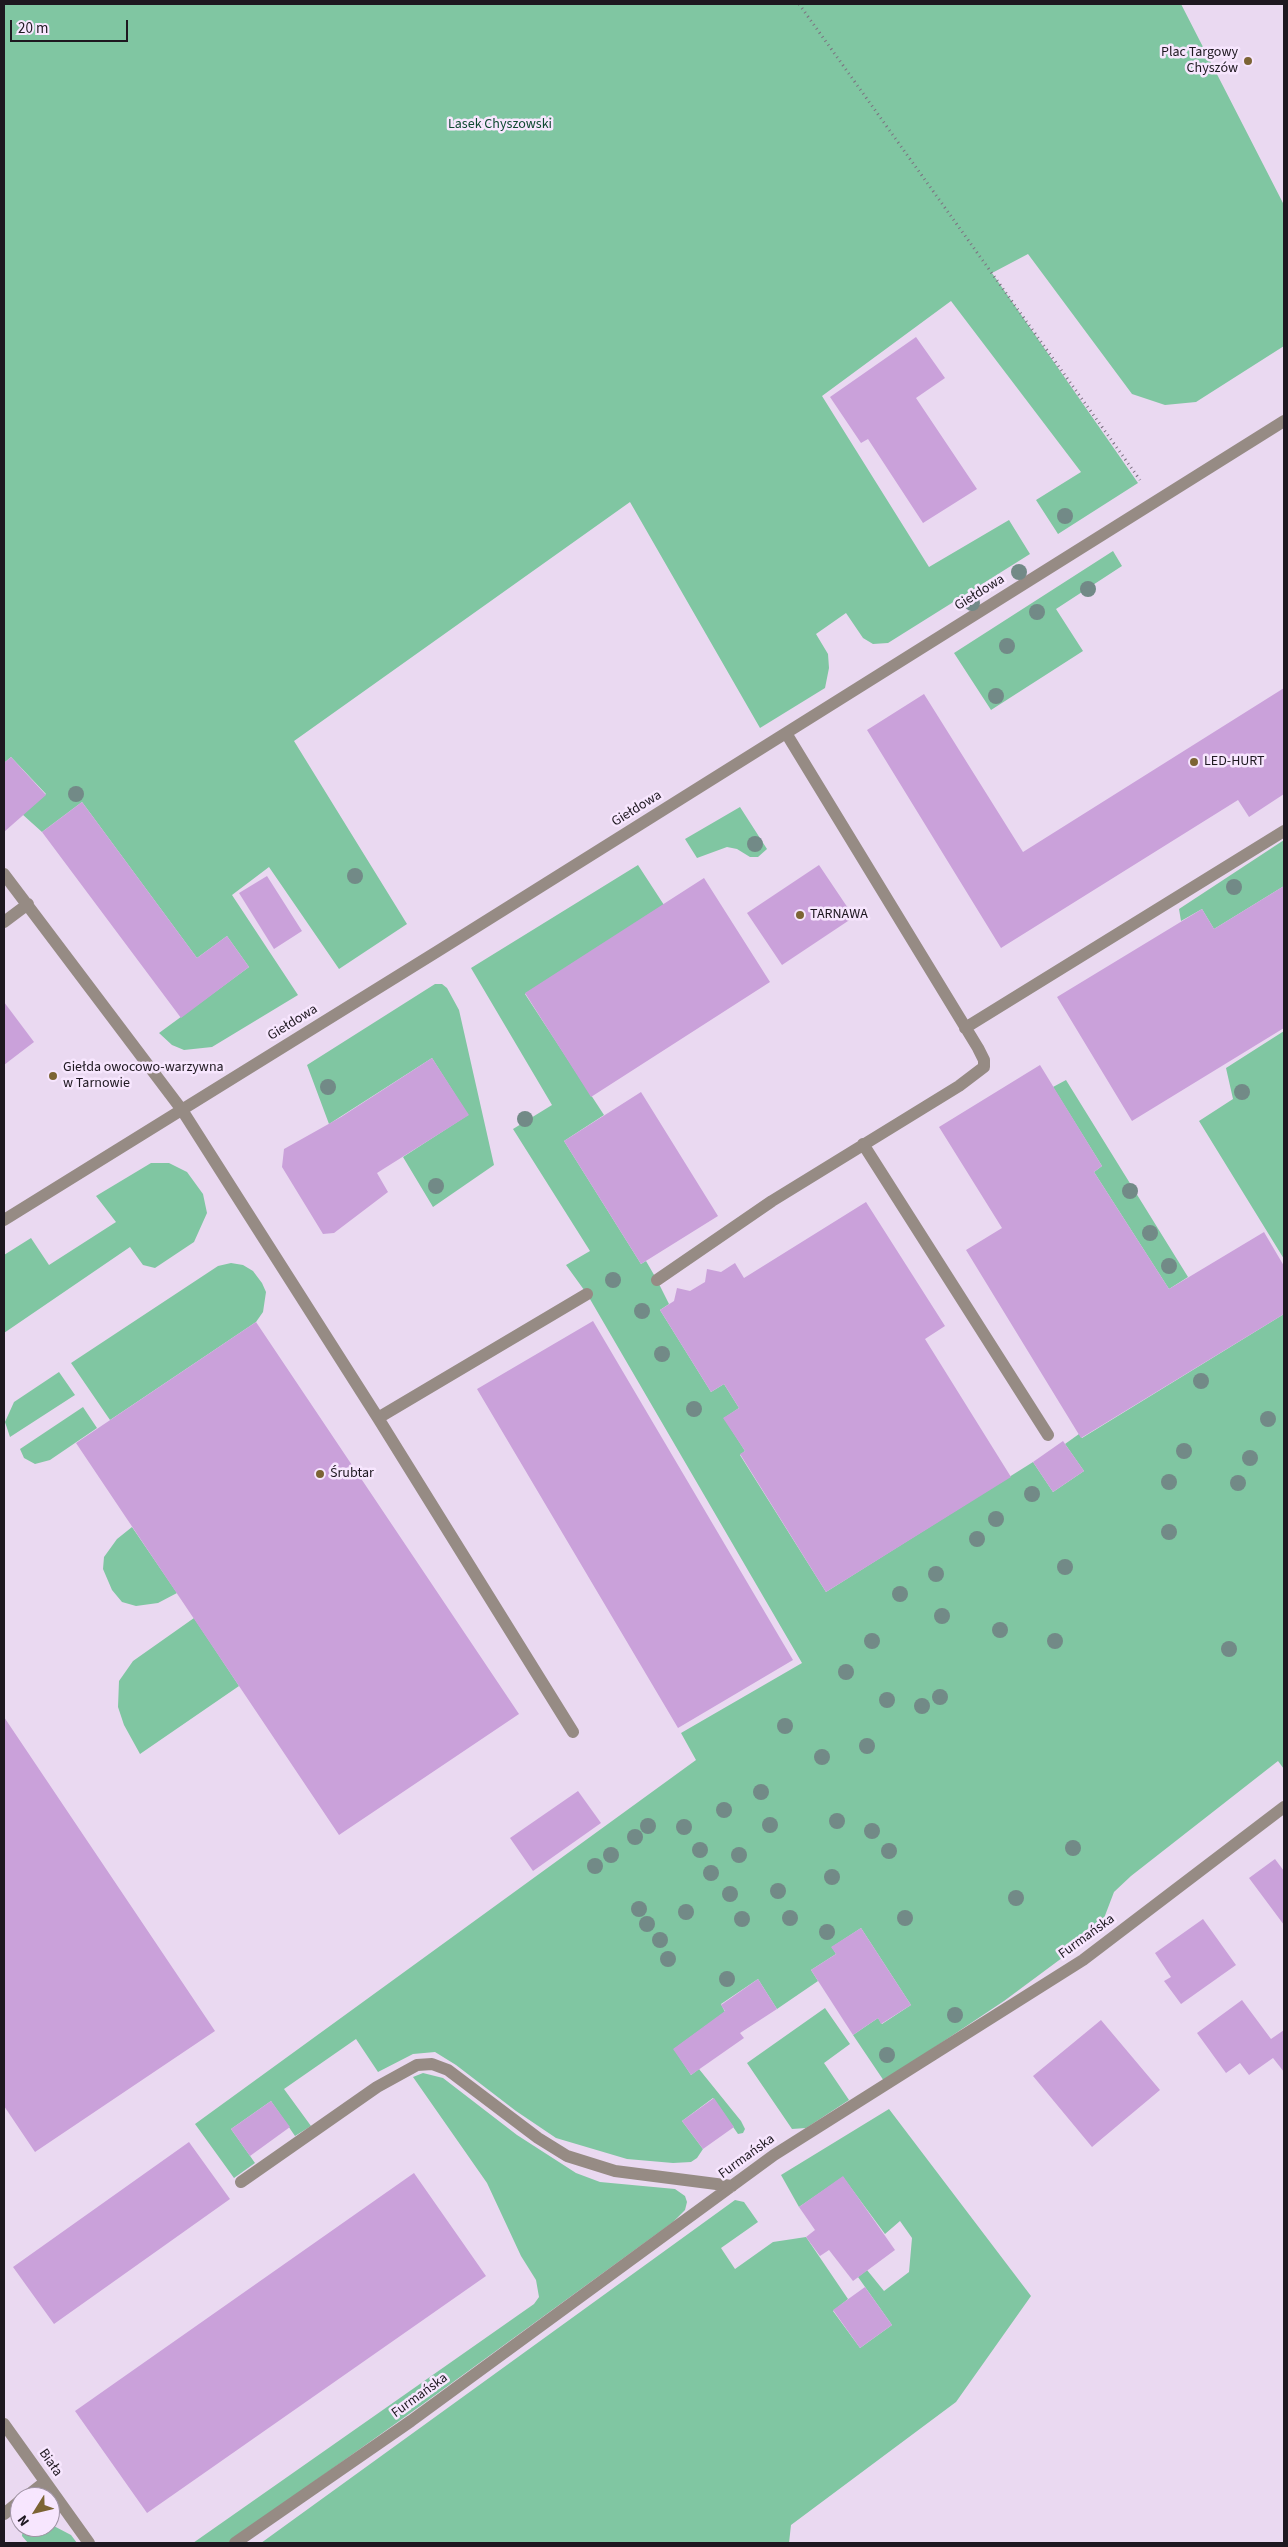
<!DOCTYPE html>
<meta charset="utf-8">
<style>
body{margin:0}
#map{position:relative;width:1288px;height:2547px;overflow:hidden;background:#ead9f1;font-family:"Source Sans 3",sans-serif}
canvas{display:block}
.frame{position:absolute;inset:0;border:5px solid #1e1820;pointer-events:none}
.north{position:absolute;left:10px;top:2487px;width:50px;height:50px;box-sizing:border-box;background:#f7e6fe;border:1px solid #a094a5;border-radius:50%;rotate:234deg;font-size:14px;font-weight:700;line-height:20px;text-align:center;color:#1e1820}
.north::after{content:'';display:block;margin:auto;width:18px;height:22px;background:#7c6434;clip-path:polygon(50% 0,100% 100%,50% 72%,0 100%)}
.scale{position:absolute;left:10px;top:20px;width:118px;height:22px;box-sizing:border-box;border:2px solid #1e1820;border-top:0;padding-left:6px;font-size:15px;line-height:18px;white-space:nowrap;color:#1e1820;-webkit-text-stroke:4px #f7e6fe;paint-order:stroke}
</style>
<div id="map">
<canvas width="1288" height="2547"></canvas>
<div class="frame"></div>
<div class="north">N</div>
<div class="scale">20 m</div>
</div>
<script>
const g = document.querySelector('canvas').getContext('2d');
g.lineJoin = 'round';
function fillPath(path, color) { g.fillStyle = color; g.fill(path, 'evenodd'); }
const poly = rows => new Path2D(rows.map(r => 'M' + r).join(''));
function stroke(path, color, width, dash) { g.strokeStyle = color; g.lineWidth = width; g.lineCap = dash ? 'butt' : 'round'; g.setLineDash(dash || []); g.stroke(path); }
function drawText(font, color, halo, rows, align = 'center') {
  g.font = font + ' "Source Sans 3",sans-serif'; g.lineWidth = 5; g.setLineDash([]); g.textBaseline = 'middle'; g.strokeStyle = halo; g.fillStyle = color; for (const [text, x, y, turn = 0] of rows) {
    g.save(); g.translate(x, y); g.rotate((+turn || 0) * Math.PI / 180); g.textAlign = isNaN(turn) ? turn : align; if (halo) g.strokeText(text, 0, 0); g.fillText(text, 0, 0); g.restore();
  }
}
fillPath(poly([
 [4,4,1181,4,1284,205,1284,346,1196,402,1165,405,1132,394,1028,254,992,273,1138,483,1058,534,1036,500,1081,472,951,301,822,396,929,567,1009,520,1030,554,888,643,873,644,863,638,846,613,816,634,828,654,829,668,825,688,760,728,630,502,294,741,407,924,339,969,269,867,232,895,298,995,212,1047,184,1050,172,1045,159,1033,249,967,227,936,197,958,82,802,42,832,22,814,46,794,11,757,4,763],
 [1113,551,1122,566,1056,609,1083,651,991,710,954,653],
 [740,807,767,849,758,857,750,857,737,849,727,847,697,858,685,839],
 [1284,840,1284,886,1214,929,1202,909,1181,921,1179,909],
 [638,865,664,905,525,994,604,1115,564,1141,641,1264,646,1261,657,1280,669,1304,660,1310,711,1392,724,1384,739,1408,724,1418,745,1451,740,1455,826,1592,1033,1462,1053,1492,1084,1471,1065,1444,1079,1434,1082,1438,1284,1314,1284,1769,1278,1761,1131,1876,1114,1892,1101,1926,1066,1955,1004,2001,884,2081,853,2035,878,2018,882,2024,911,2005,861,1928,832,1947,836,1954,811,1970,818,1981,777,2009,758,1979,721,2004,725,2012,674,2049,691,2075,699,2069,741,2121,745,2129,743,2133,738,2134,713,2098,682,2121,703,2149,697,2158,691,2162,673,2163,627,2159,556,2138,516,2111,456,2065,435,2052,413,2054,378,2072,356,2039,284,2089,311,2126,295,2136,271,2101,231,2129,255,2163,234,2178,195,2124,696,1760,681,1733,802,1663,587,1294,566,1265,590,1251,513,1129,552,1105,471,968],
 [435,984,442,984,447,988,459,1010,494,1165,433,1207,403,1157,468,1115,432,1058,329,1124,307,1065],
 [1284,1031,1284,1259,1199,1121,1233,1099,1226,1068],
 [1066,1080,1188,1277,1169,1289,1094,1172,1102,1166,1053,1087],
 [151,1163,169,1163,187,1172,203,1194,207,1213,194,1242,155,1268,143,1265,130,1247,4,1333,4,1255,31,1238,49,1265,116,1222,96,1196],
 [231,1263,243,1265,253,1271,262,1283,266,1292,263,1312,256,1322,110,1420,71,1363,218,1266],
 [59,1372,75,1395,10,1437,5,1422,14,1402],
 [83,1407,97,1428,50,1460,35,1464,24,1458,20,1449],
 [132,1527,177,1593,158,1603,136,1606,122,1602,112,1590,103,1569,104,1557,117,1539],
 [194,1618,239,1686,140,1754,124,1725,118,1707,119,1681,133,1661],
 [825,2008,850,2044,824,2063,849,2100,806,2128,792,2129,747,2063],
 [423,2073,443,2078,517,2135,576,2173,600,2182,675,2189,685,2196,687,2202,685,2210,673,2222,423,2404,228,2543,193,2543,534,2304,539,2297,536,2280,521,2256,487,2183,413,2077],
 [889,2109,1031,2296,956,2402,791,2525,789,2543,261,2543,735,2200,744,2202,758,2222,721,2248,735,2269,773,2242,806,2237,848,2299,833,2311,860,2348,892,2325,858,2277,867,2270,884,2291,909,2272,912,2238,900,2221,885,2234,843,2177,799,2207,781,2175],
 [50,2524,71,2535,77,2543,28,2543,22,2536,23,2527,50,2527]
]), '#80c6a2');
fillPath(poly([
 [916,337,945,378,916,398,977,489,923,523,868,439,861,443,830,397],
 [1284,688,1284,794,1249,817,1238,800,1001,948,867,730,924,694,1023,852],
 [11,757,46,795,4,832,4,763],
 [82,802,197,958,227,936,249,967,181,1018,42,832],
 [819,865,854,917,782,965,747,913],
 [267,876,302,931,274,949,239,893],
 [704,878,770,982,591,1097,525,993],
 [1284,886,1284,1028,1132,1121,1057,997,1202,909,1214,929],
 [4,1002,34,1042,4,1065],
 [432,1058,469,1115,377,1173,388,1192,334,1233,323,1234,282,1167,284,1149,341,1117],
 [1040,1065,1102,1166,1094,1172,1169,1289,1264,1232,1284,1266,1284,1314,1081,1438,966,1250,1002,1228,939,1127],
 [641,1092,718,1216,641,1264,564,1141],
 [866,1202,945,1326,925,1339,1011,1477,826,1592,740,1454,745,1451,723,1418,739,1408,724,1384,711,1392,660,1310,674,1301,677,1288,690,1291,705,1282,707,1269,721,1272,735,1263,744,1278],
 [593,1321,793,1660,678,1728,477,1389],
 [256,1322,519,1714,339,1835,76,1443],
 [1063,1441,1084,1471,1053,1492,1033,1462],
 [4,1717,215,2031,35,2152,4,2106],
 [578,1791,601,1823,533,1871,510,1838],
 [1275,1859,1284,1871,1284,1925,1249,1878],
 [1203,1919,1236,1965,1181,2004,1164,1981,1171,1977,1155,1953],
 [861,1928,911,2005,881,2024,878,2018,853,2035,811,1970,836,1954,831,1947],
 [758,1979,777,2009,740,2033,744,2038,691,2075,673,2049,725,2011,721,2005],
 [1242,2000,1271,2039,1284,2030,1284,2072,1273,2058,1249,2075,1240,2063,1226,2073,1197,2033],
 [1101,2020,1160,2090,1092,2147,1033,2076],
 [714,2098,734,2127,703,2149,682,2121],
 [271,2101,290,2127,250,2156,231,2129],
 [189,2142,230,2199,54,2324,13,2267],
 [414,2173,486,2276,147,2513,75,2411],
 [843,2176,895,2250,853,2281,829,2250,820,2256,806,2237,815,2230,799,2207],
 [865,2287,892,2325,860,2348,833,2310]
]), '#caa1da');
stroke(poly([
 [799,4,1140,480]
]), '#7c7181', 3, [1, 4]);
stroke(poly([
 [4,874,182,1110,378,1418,573,1732],
 [4,922,28,904],
 [965,1028,1284,831],
 [863,1144,1048,1435],
 [4,1220,438,951,1284,421],
 [657,1280,772,1201,959,1086,984,1067,984,1060,978,1048,786,733],
 [378,1418,587,1294],
 [241,2182,377,2087,417,2065,432,2064,448,2070,538,2138,567,2156,615,2171,732,2186],
 [4,2424,89,2543],
 [26,2497,45,2482],
 [4,2514,20,2501],
 [235,2543,411,2421,774,2155,1083,1960,1284,1807]
]), '#968b84', 12);
g.fillStyle = '#728a87';
for (const [x, y] of [
 [1065,516],
 [1019,572],
 [1088,589],
 [972,603],
 [1037,612],
 [1007,646],
 [996,696],
 [76,794],
 [755,844],
 [355,876],
 [1234,887],
 [328,1087],
 [1242,1092],
 [525,1119],
 [436,1186],
 [1130,1191],
 [1150,1233],
 [1169,1266],
 [613,1280],
 [642,1311],
 [662,1354],
 [1201,1381],
 [694,1409],
 [1268,1419],
 [1184,1451],
 [1250,1458],
 [1169,1482],
 [1238,1483],
 [1032,1494],
 [996,1519],
 [1169,1532],
 [977,1539],
 [1065,1567],
 [936,1574],
 [900,1594],
 [942,1616],
 [1000,1630],
 [872,1641],
 [1055,1641],
 [1229,1649],
 [846,1672],
 [940,1697],
 [887,1700],
 [922,1706],
 [785,1726],
 [867,1746],
 [822,1757],
 [761,1792],
 [724,1810],
 [837,1821],
 [770,1825],
 [648,1826],
 [684,1827],
 [872,1831],
 [635,1837],
 [1073,1848],
 [700,1850],
 [889,1851],
 [611,1855],
 [739,1855],
 [595,1866],
 [711,1873],
 [832,1877],
 [778,1891],
 [730,1894],
 [1016,1898],
 [639,1909],
 [686,1912],
 [790,1918],
 [905,1918],
 [742,1919],
 [647,1924],
 [827,1932],
 [660,1940],
 [668,1959],
 [727,1979],
 [955,2015],
 [887,2055]
]) { g.beginPath(); g.arc(x, y, 8, 0, 2 * Math.PI); g.fill(); }
for (const [x, y, r, color] of [
 [1248,61,5,"#7c6434"],
 [1194,762,5,"#7c6434"],
 [800,915,5,"#7c6434"],
 [53,1076,5,"#7c6434"],
 [320,1474,5,"#7c6434"]
]) { const dot = new Path2D(); dot.arc(x, y, r, 0, 2 * Math.PI); g.fillStyle = color; g.fill(dot); stroke(dot, '#f7e6fe', 2); }
drawText('14px', '#1e1820', '#f7e6fe', [
 ["Plac Targowy",1238,53,"right"],
 ["Chyszów",1238,69,"right"],
 ["LED-HURT",1204,762],
 ["TARNAWA",810,915],
 ["Giełda owocowo-warzywna",63,1068],
 ["w Tarnowie",63,1084],
 ["Śrubtar",330,1474]
], 'left');
drawText('14px', '#0f4931', '#f7e6fe', [
 ["Lasek Chyszowski",500,125]
]);
drawText('14px', '#1e1820', '#f7e6fe', [
 ["Giełdowa",980,593,-32],
 ["Giełdowa",637,809,-32],
 ["Giełdowa",293,1023,-32],
 ["Furmańska",1087,1937,-36],
 ["Furmańska",747,2157,-36],
 ["Furmańska",420,2396,-36],
 ["Biała",50,2463,55]
]);
</script>
